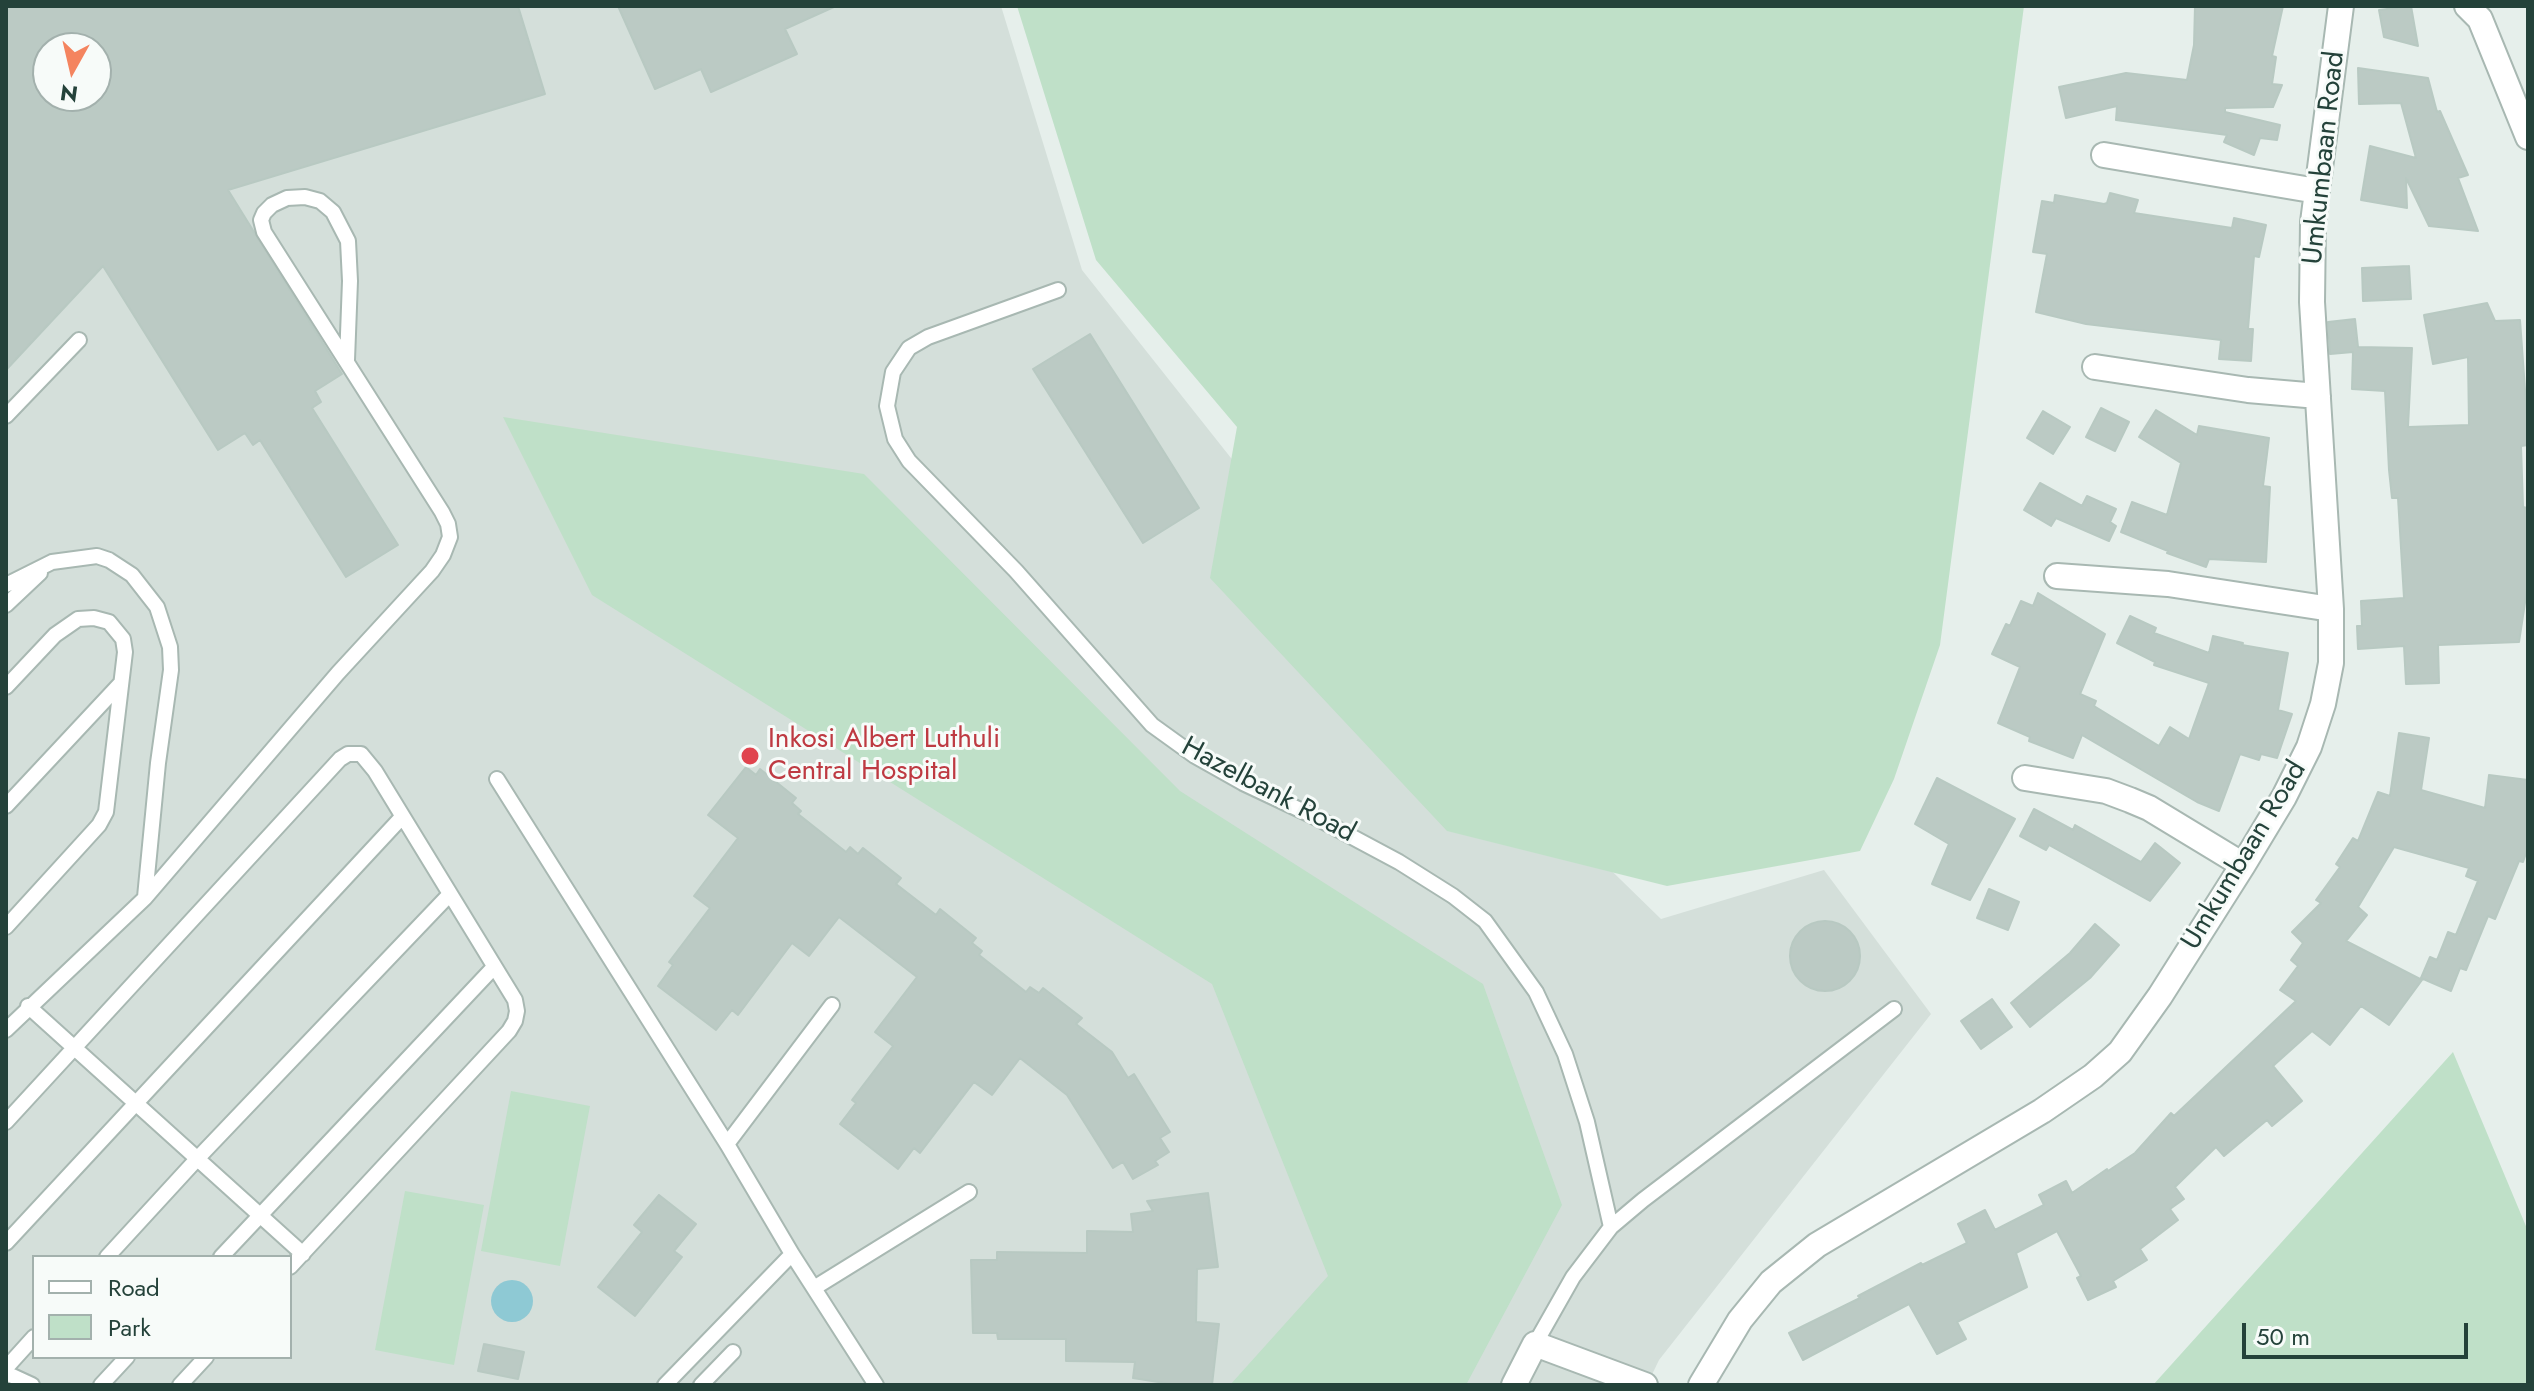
<!DOCTYPE html>
<style>
body{margin:0}
#map{position:relative;width:2534px;height:1391px;overflow:hidden;background:#e6efeb;font-family:Jost,sans-serif}
canvas{display:block}
.frame{position:absolute;inset:0;border:8px solid #24423a;pointer-events:none}
.legend{position:absolute;left:32px;top:1255px;width:260px;height:104px;box-sizing:border-box;background:#f7fbf9;border:2px solid #a3b1ad;margin:0;padding:10px 14px;list-style:none;font-size:24px;color:#24423a}
.legend li{display:flex;align-items:center;gap:16px;height:40px}
.legend b{width:40px;border:2px solid #a3b1ad}
.north{position:absolute;left:32px;top:32px;width:80px;height:80px;box-sizing:border-box;background:#f7fbf9;border:2px solid #a3b1ad;border-radius:50%;rotate:188deg;font-size:22px;font-weight:700;line-height:32px;text-align:center;color:#24423a}
.north::after{content:'';display:block;margin:auto;width:28px;height:36px;background:#f4845f;clip-path:polygon(50% 0,100% 100%,50% 72%,0 100%)}
.scale{position:absolute;left:2242px;top:1323px;width:226px;height:36px;box-sizing:border-box;border:4px solid #24423a;border-top:0;padding-left:10px;font-size:24px;line-height:28px;white-space:nowrap;color:#24423a;-webkit-text-stroke:6px #f7fbf9;paint-order:stroke}
</style>
<div id="map">
<canvas width="2534" height="1391"></canvas>
<div class="frame"></div>
<ul class="legend">
<li><b style="height:10px;background:#fff"></b>Road</li>
<li><b style="height:22px;background:#bfe0c8"></b>Park</li>
</ul>
<div class="north">N</div>
<div class="scale">50 m</div>
</div>
<script>
const g = document.querySelector('canvas').getContext('2d');
g.lineJoin = 'round';
function fillPath(path, color) { g.fillStyle = color; g.fill(path, 'evenodd'); }
const poly = rows => new Path2D(rows.map(r => 'M' + r).join(''));
function stroke(path, color, width, dash) { g.strokeStyle = color; g.lineWidth = width; g.lineCap = dash ? 'butt' : 'round'; g.setLineDash(dash || []); g.stroke(path); }
function drawText(font, color, halo, rows, align = 'center') {
  g.font = font + ' Jost,sans-serif'; g.lineWidth = 6; g.setLineDash([]); g.textBaseline = 'middle'; g.strokeStyle = halo; g.fillStyle = color; for (const [text, x, y, turn = 0] of rows) {
    g.save(); g.translate(x, y); g.rotate((+turn || 0) * Math.PI / 180); g.textAlign = isNaN(turn) ? turn : align; if (halo) g.strokeText(text, 0, 0); g.fillText(text, 0, 0); g.restore();
  }
}
fillPath(poly([
 [6,6,1001,6,1082,270,1376,641,1661,919,1824,870,1931,1014,1659,1360,1647,1385,6,1385],
 [48,48,96,48,96,96,48,96],
 [34,1257,290,1257,290,1357,34,1357]
]), '#d4dfda');
fillPath(poly([
 [1017,6,2024,6,1940,645,1894,779,1860,851,1667,886,1447,831,1210,578,1237,427,1096,260],
 [503,417,864,474,1180,791,1483,984,1562,1205,1466,1385,1230,1385,1328,1276,1212,984,592,595],
 [2453,1052,2528,1231,2528,1385,2153,1385],
 [511,1091,590,1106,560,1266,481,1251],
 [405,1191,484,1205,454,1365,375,1350]
]), '#bfe0c8');
fillPath(poly([
 '491 1301a21 21 0 1 1 42 0a21 21 0 1 1-42 0Z'
]), '#8ec9d4');
const building = poly([
 [6,6,518,6,545,94,228,190,342,374,315,391,321,402,312,408,398,545,346,577,260,440,253,445,245,433,218,450,103,266,6,370,6,6],
 [48,48,96,48,96,96,48,96,48,48],
 [618,6,836,6,785,29,797,54,711,92,701,69,655,89,618,6],
 [2195,6,2283,6,2272,56,2276,57,2272,84,2282,85,2273,107,2225,108,2225,112,2280,125,2277,140,2260,138,2254,155,2224,142,2227,135,2116,120,2117,106,2066,118,2059,87,2126,73,2187,80,2194,45,2195,6],
 [2411,6,2418,46,2384,37,2379,10,2411,6],
 [2358,68,2428,78,2437,112,2440,111,2468,175,2458,178,2478,231,2429,226,2406,178,2407,208,2361,200,2370,146,2416,158,2401,103,2359,104,2358,68],
 [2110,193,2138,200,2134,213,2232,228,2234,218,2266,225,2259,257,2254,256,2248,329,2253,329,2251,361,2219,359,2221,340,2086,324,2036,312,2047,254,2033,252,2042,201,2054,203,2055,195,2104,204,2107,203,2110,193],
 [2409,266,2411,299,2363,301,2362,268,2409,266],
 [2487,303,2495,321,2520,320,2528,431,2528,445,2521,446,2523,507,2527,508,2528,583,2519,642,2438,645,2439,683,2406,684,2404,646,2358,649,2357,626,2362,626,2361,601,2404,598,2398,498,2392,498,2389,470,2385,391,2352,389,2353,352,2330,354,2328,322,2355,319,2358,347,2412,348,2408,427,2469,425,2468,357,2433,364,2424,315,2487,303],
 [1090,334,1199,508,1143,543,1033,369,1090,334],
 [2101,408,2129,422,2115,451,2086,437,2101,408],
 [2156,410,2197,435,2199,426,2269,438,2263,486,2270,487,2266,562,2209,559,2206,567,2167,553,2168,551,2121,532,2132,502,2167,515,2181,463,2139,437,2156,410],
 [2043,411,2070,427,2053,454,2027,438,2043,411],
 [2040,483,2082,506,2087,496,2116,509,2110,522,2116,526,2109,541,2056,518,2051,526,2024,510,2040,483],
 [2038,593,2105,634,2080,694,2096,701,2094,706,2159,746,2170,727,2189,739,2209,683,2154,665,2155,662,2117,643,2130,616,2156,628,2154,633,2209,653,2213,636,2243,643,2242,645,2288,653,2278,710,2292,714,2277,758,2261,754,2259,760,2240,754,2219,811,2197,802,2082,735,2073,758,2029,741,2030,737,1998,723,2020,667,1992,654,2006,624,2010,626,2021,601,2033,606,2038,593],
 [2399,733,2429,738,2421,790,2485,808,2489,775,2528,780,2528,847,2523,862,2519,861,2495,919,2488,916,2466,970,2460,968,2451,991,2421,978,2430,957,2437,960,2448,932,2456,935,2478,881,2466,876,2469,868,2394,847,2358,907,2367,915,2346,941,2422,980,2389,1025,2361,1006,2330,1045,2312,1031,2273,1066,2302,1101,2272,1126,2267,1120,2224,1156,2216,1147,2175,1187,2184,1199,2170,1209,2178,1220,2140,1249,2147,1260,2113,1281,2116,1287,2088,1300,2077,1278,2081,1276,2057,1231,2016,1253,2027,1287,1957,1322,1966,1339,1937,1354,1909,1304,1803,1360,1789,1333,1860,1298,1858,1296,1921,1263,1922,1265,1967,1243,1958,1224,1985,1210,1995,1230,2044,1205,2039,1195,2066,1181,2072,1193,2107,1169,2108,1171,2135,1153,2171,1113,2174,1116,2296,1001,2280,990,2298,966,2291,960,2303,943,2292,932,2321,903,2316,900,2340,867,2336,864,2353,838,2358,841,2378,792,2390,796,2399,733],
 [746,767,756,775,760,769,796,798,792,803,801,811,798,814,846,852,850,847,858,854,863,848,901,878,896,884,936,915,940,909,976,938,972,943,982,951,979,955,1026,992,1030,987,1039,993,1043,988,1082,1018,1076,1024,1112,1052,1128,1078,1134,1074,1170,1132,1160,1138,1169,1152,1155,1161,1158,1165,1133,1179,1123,1162,1113,1168,1067,1095,1020,1058,992,1095,974,1082,920,1153,914,1148,898,1169,840,1124,856,1103,852,1100,893,1046,875,1032,917,977,839,917,809,956,792,943,738,1015,732,1010,716,1030,658,986,673,965,669,962,710,908,694,896,738,838,708,815,746,767],
 [1937,778,2015,819,1970,900,1932,884,1949,844,1915,824,1937,778],
 [2034,809,2073,830,2075,825,2141,862,2155,843,2180,863,2150,901,2049,845,2046,850,2020,836,2034,809],
 [1989,889,2019,902,2008,930,1977,918,1989,889],
 '1790 956a35 35 0 1 1 70 0a35 35 0 1 1-70 0Z',
 [2095,924,2119,945,2090,978,2030,1027,2011,1003,2070,953,2095,924],
 [1992,999,2012,1027,1981,1049,1961,1021,1992,999],
 [1208,1193,1218,1267,1197,1269,1196,1322,1219,1324,1212,1385,1177,1385,1133,1378,1135,1362,1066,1361,1066,1339,998,1339,997,1333,973,1333,971,1260,997,1260,997,1252,1087,1253,1087,1231,1133,1232,1131,1214,1153,1211,1147,1201,1208,1193],
 [659,1195,696,1224,674,1251,682,1257,635,1316,598,1287,642,1232,634,1225,659,1195],
 [484,1344,524,1352,518,1379,478,1371,484,1344]
]);
fillPath(building, '#bbcac4');
stroke(building, '#b8c9c2', 2);
const lane = poly([
 [1058,290,928,337,909,348,893,372,887,406,895,439,909,461,1016,571,1152,725,1195,756,1243,783,1313,816,1399,862,1453,896,1485,921,1536,992,1565,1054,1587,1122,1611,1227],
 [6,416,79,340],
 [6,585,52,562,97,556,109,560,132,575,157,607,170,647,171,670,158,763,145,897],
 [6,605,40,573],
 [6,687,55,635,78,619,94,618,109,622,123,639,125,652,106,812,99,825,6,927],
 [497,779,727,1144,792,1254,665,1385],
 [6,806,121,683],
 [28,1006,303,1254],
 [6,1030,145,898,338,673,432,571,443,555,450,537,448,524,442,512,264,232,261,220,264,213,272,205,287,198,305,197,320,201,333,212,348,241,350,281,347,360],
 [6,1122,340,759,348,754,361,754,375,771,515,1000,517,1011,515,1021,509,1031,290,1267],
 [727,1144,832,1005],
 [6,1243,402,817],
 [792,1254,876,1385],
 [107,1257,197,1159,449,895],
 [221,1257,494,967],
 [814,1288,969,1192],
 [1535,1344,1573,1277,1611,1227,1643,1200,1894,1009],
 [6,1368,34,1337],
 [6,1373,32,1385],
 [101,1385,127,1357],
 [180,1385,206,1357],
 [701,1385,733,1352]
]);
const street = poly([
 [2467,6,2480,19,2528,137],
 [2104,155,2317,191],
 [2095,367,2248,390,2318,396],
 [2057,576,2168,584,2331,609],
 [2025,778,2106,791,2130,800,2149,808,2243,865],
 [1514,1385,1535,1344,1645,1385],
 [1701,1385,1740,1320,1771,1282,1817,1245,2042,1111,2093,1076,2120,1052,2160,996,2243,865,2284,797,2309,747,2323,704,2331,663,2331,609,2312,302,2313,222,2341,6]
]);
stroke(lane, '#a8b8b2', 18);
stroke(street, '#a8b8b2', 28);
stroke(lane, '#fff', 14);
stroke(street, '#fff', 24);
for (const [x, y, r, color] of [
 [750,756,10,"#e0444e"]
]) { const dot = new Path2D(); dot.arc(x, y, r, 0, 2 * Math.PI); g.fillStyle = color; g.fill(dot); stroke(dot, '#f7fbf9', 3); }
drawText('28px', '#24423a', '#f7fbf9', [
 ["Umkumbaan Road",2325,158,-84],
 ["Hazelbank Road",1268,791,28],
 ["Umkumbaan Road",2245,856,-59]
]);
drawText('28px', '#be3a42', '#f7fbf9', [
 ["Inkosi Albert Luthuli",768,740],
 ["Central Hospital",768,772]
], 'left');
</script>
